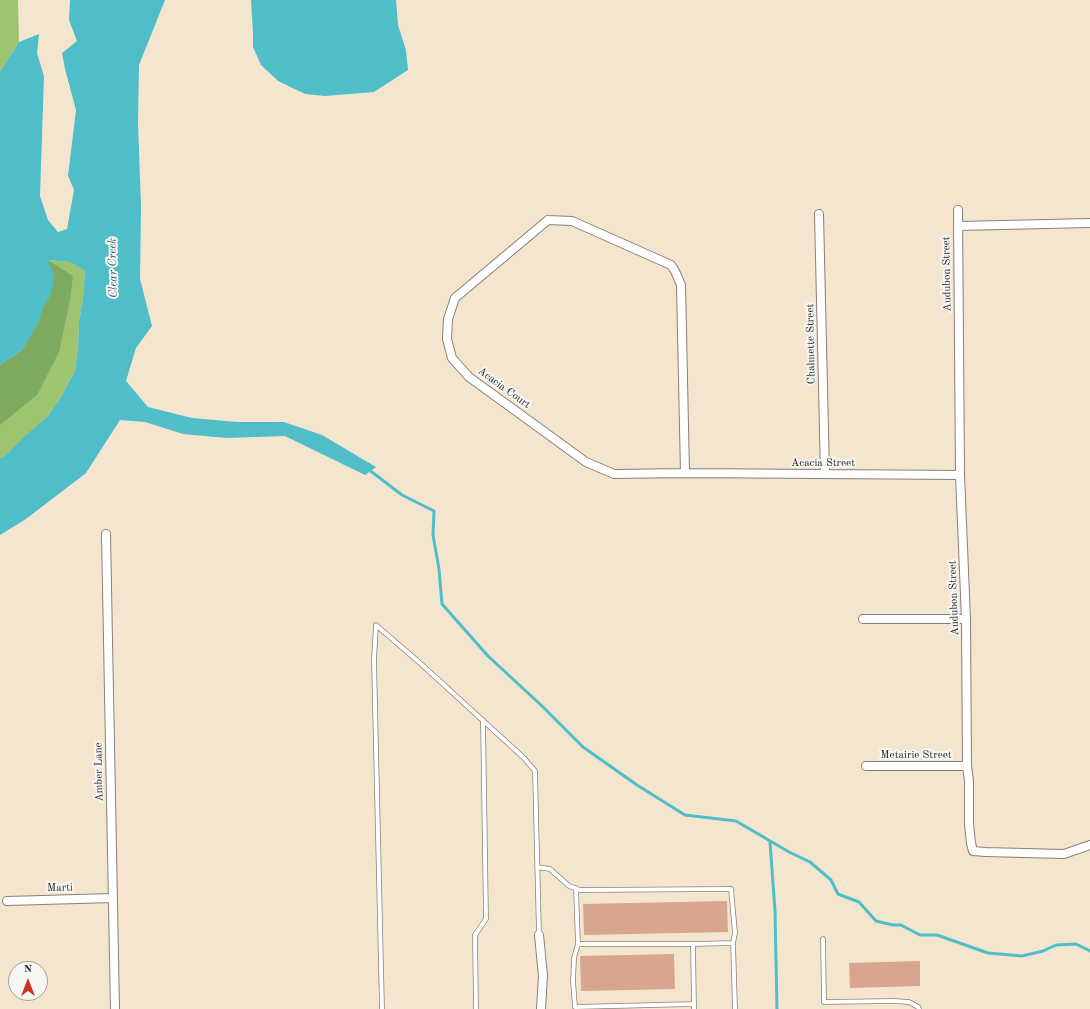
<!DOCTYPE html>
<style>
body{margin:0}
#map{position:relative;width:1090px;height:1009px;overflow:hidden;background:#f4e5cf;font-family:"Old Standard TT",serif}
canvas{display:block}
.north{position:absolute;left:8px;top:961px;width:40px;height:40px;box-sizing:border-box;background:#f6f6f2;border:1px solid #9f9f9c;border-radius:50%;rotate:0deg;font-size:11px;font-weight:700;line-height:16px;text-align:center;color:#1c1c1c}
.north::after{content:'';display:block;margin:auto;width:14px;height:18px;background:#c8321e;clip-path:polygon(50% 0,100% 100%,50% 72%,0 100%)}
</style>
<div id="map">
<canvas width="1090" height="1009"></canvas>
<div class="north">N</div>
</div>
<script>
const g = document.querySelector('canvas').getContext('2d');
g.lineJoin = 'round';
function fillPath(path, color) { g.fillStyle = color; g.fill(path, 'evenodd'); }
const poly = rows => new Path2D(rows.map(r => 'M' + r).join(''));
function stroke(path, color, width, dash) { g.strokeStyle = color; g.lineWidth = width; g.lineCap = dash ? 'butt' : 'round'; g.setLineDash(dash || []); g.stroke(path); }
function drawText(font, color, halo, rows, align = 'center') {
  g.font = font + ' "Old Standard TT",serif'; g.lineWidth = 4; g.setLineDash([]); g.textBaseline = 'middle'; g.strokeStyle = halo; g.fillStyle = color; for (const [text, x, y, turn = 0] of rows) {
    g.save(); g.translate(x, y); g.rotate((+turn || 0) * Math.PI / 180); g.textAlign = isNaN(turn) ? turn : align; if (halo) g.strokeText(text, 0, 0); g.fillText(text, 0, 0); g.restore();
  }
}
fillPath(poly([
 [0,0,18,0,19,42,0,72],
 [48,260,71,262,85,271,83,298,79,322,78,348,75,371,62,395,48,416,28,434,6,455,0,458,0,365,23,349]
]), '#9fc46f');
fillPath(poly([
 [48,260,73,276,70,300,59,352,37,395,0,425,0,365,23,349,38,323,42,309,51,294]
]), '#7faa62');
fillPath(poly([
 [70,0,165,0,139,65,138,123,141,206,140,279,152,326,136,348,126,381,148,407,192,418,237,422,284,422,322,435,376,467,365,475,285,436,227,438,183,434,145,422,120,420,86,473,26,519,0,535,0,458,6,455,25,436,48,416,62,395,75,371,78,348,79,322,83,298,85,271,70,262,48,260,54,277,51,294,42,309,38,323,23,349,0,365,0,72,19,42,39,34,37,53,44,76,40,196,48,220,58,232,67,229,74,190,68,176,76,110,65,69,62,53,77,41,69,20],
 [251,0,396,0,398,25,406,50,408,70,374,92,325,96,305,94,278,81,261,65,253,47,253,33]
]), '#50bec8');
stroke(poly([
 [368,469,402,495,434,511,433,535,439,569,442,604,488,656,542,706,583,747,637,785,685,815,736,821,789,852,810,862,831,880,838,894,859,902,876,921,893,925,901,925,920,935,937,935,988,953,1022,956,1043,951,1056,945,1076,944,1090,951],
 [770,842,775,911,777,1009]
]), '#50bec8', 3);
fillPath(poly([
 [727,901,728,932,584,935,583,904],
 [674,954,675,989,581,991,580,956],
 [920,961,920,986,850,988,849,963]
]), '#d8a68f');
const service = poly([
 [537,867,550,869,569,886,580,890,731,889,735,933,733,943,693,944,694,1009],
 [576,888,578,944,574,958,573,981,575,1007,694,1004],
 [823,939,824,1002,894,1001,909,1002,918,1007,919,1009],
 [733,943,735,1009],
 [578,944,693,944],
 [382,1009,374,660,376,625,420,663,524,758,535,771,539,935],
 [476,1009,475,935,486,919,483,720]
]);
const minor = poly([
 [958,210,960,475,966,619,967,766,969,781,969,824,971,843,973,851,985,852,1064,854,1090,845],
 [819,214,825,474],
 [548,220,572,221,671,265,675,271,681,285,685,473,614,474,586,462,469,377,452,358,447,339,448,319,455,298,548,220],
 [958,226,1090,223],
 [685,473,960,475],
 [106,534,115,1009],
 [863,619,966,619],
 [866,766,967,766],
 [7,901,113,898],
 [539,935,543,976,541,1009]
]);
stroke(service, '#888076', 5.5);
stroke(minor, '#888076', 10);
stroke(service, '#fff', 4);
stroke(minor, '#fff', 8);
drawText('11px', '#1c1c1c', '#f6f6f2', [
 ["Audubon Street",947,274,-91],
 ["Chalmette Street",811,344,-91],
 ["Acacia Court",504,388,36],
 ["Acacia Street",823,463],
 ["Audubon Street",954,598,-92],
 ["Metairie Street",916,755],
 ["Amber Lane",99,772,-91],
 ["Marti",60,888,-1]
]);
drawText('italic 12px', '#315d61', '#f6f6f2', [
 ["Clear Creek",113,268,-91]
]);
</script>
